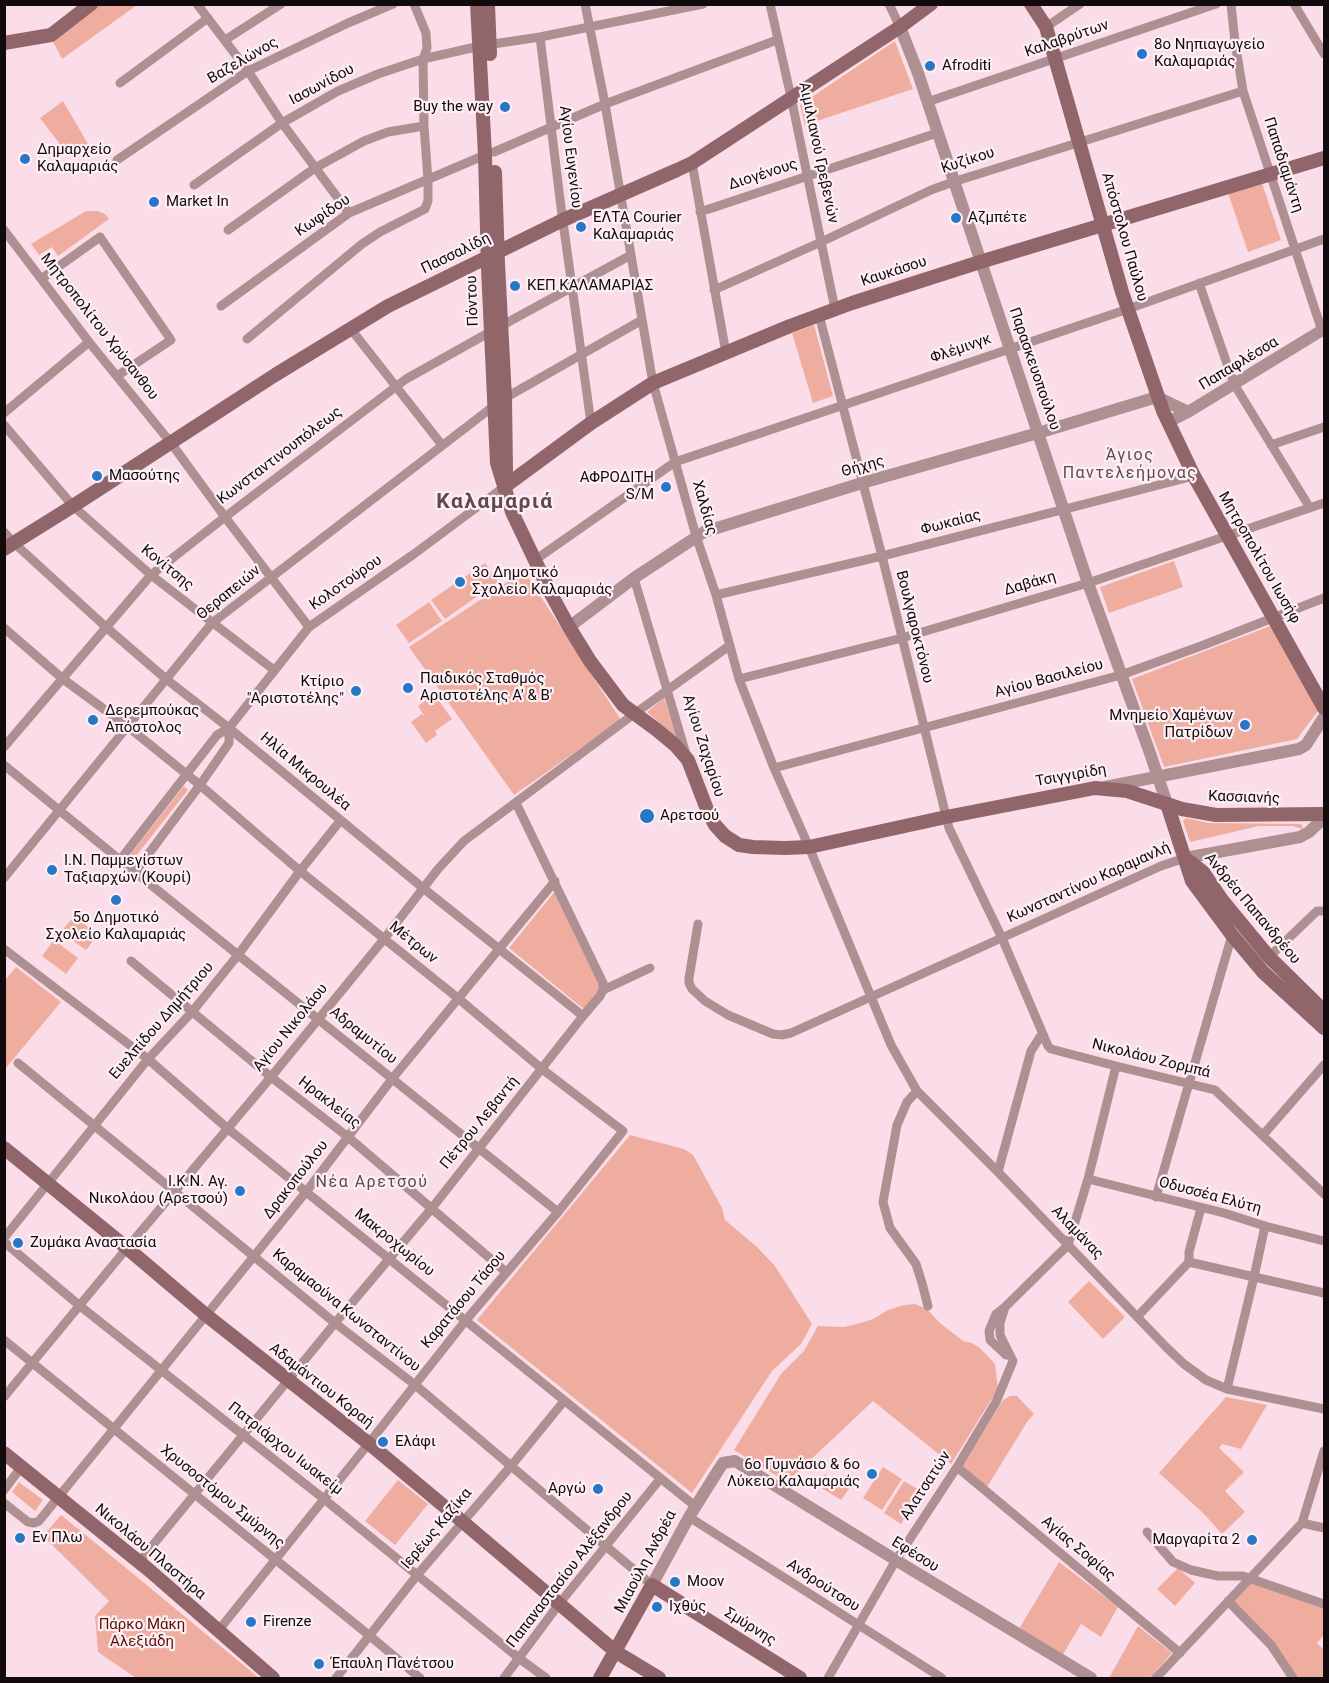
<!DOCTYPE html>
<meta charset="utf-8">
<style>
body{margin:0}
#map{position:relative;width:1329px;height:1683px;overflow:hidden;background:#fbdde9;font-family:Roboto,sans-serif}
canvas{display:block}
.frame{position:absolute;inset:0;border:6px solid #130a0e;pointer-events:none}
</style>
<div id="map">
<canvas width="1329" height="1683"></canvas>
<div class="frame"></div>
</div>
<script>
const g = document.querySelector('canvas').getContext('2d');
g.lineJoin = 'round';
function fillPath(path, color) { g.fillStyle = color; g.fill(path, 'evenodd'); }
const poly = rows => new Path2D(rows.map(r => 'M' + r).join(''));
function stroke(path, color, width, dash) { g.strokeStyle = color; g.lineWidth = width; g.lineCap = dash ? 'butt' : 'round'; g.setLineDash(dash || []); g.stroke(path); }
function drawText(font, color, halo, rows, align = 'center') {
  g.font = font + ' Roboto,sans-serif'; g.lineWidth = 4.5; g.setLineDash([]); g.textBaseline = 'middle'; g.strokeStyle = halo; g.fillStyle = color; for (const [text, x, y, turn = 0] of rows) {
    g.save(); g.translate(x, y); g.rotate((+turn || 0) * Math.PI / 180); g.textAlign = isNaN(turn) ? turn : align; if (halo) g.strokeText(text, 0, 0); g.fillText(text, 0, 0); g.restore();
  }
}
fillPath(poly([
 [97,5,137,5,62,59,51,38],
 [895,41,913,89,805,125,800,105],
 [63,101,88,144,69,156,40,118],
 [1262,183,1281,240,1248,252,1228,193],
 [86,211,98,211,105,214,109,219,58,256,52,247,39,255,31,244],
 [814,325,833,396,813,403,792,333],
 [1174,561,1183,587,1109,613,1100,587],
 [485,563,498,582,445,619,431,600],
 [524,571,621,720,514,795,409,647],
 [429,602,442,621,409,643,396,625],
 [1273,625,1318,711,1297,739,1164,767,1132,679],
 [434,694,452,719,435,731,437,735,426,743,411,722,422,714,425,717,418,706],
 [664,698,677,737,676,737,647,712],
 [184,786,188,790,136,856,134,858,132,857,130,855],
 [1186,818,1208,823,1301,824,1303,827,1301,829,1293,826,1259,826,1190,842,1183,821],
 [556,890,600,984,600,990,585,1010,509,948],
 [74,916,98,935,86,950,61,932],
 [54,940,78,958,66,974,42,956],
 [16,967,61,1002,5,1069,5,980],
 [630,1135,684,1149,693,1155,722,1208,725,1220,757,1247,775,1266,812,1324,801,1344,772,1371,692,1493,477,1320],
 [1089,1281,1125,1317,1103,1339,1068,1302],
 [915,1304,927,1309,940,1323,963,1341,972,1343,980,1348,995,1364,998,1389,951,1464,873,1401,787,1482,734,1450,781,1374,804,1351,818,1326,844,1327,857,1324,873,1319,888,1310,904,1305],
 [1010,1396,1017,1396,1034,1414,1027,1422,987,1487,962,1466,1003,1400],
 [1226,1397,1267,1405,1241,1449,1222,1444,1219,1448,1244,1472,1225,1491,1245,1512,1222,1534,1204,1514,1159,1473],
 [883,1467,902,1479,882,1510,863,1498],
 [825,1474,849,1489,841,1500,818,1486],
 [398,1480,428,1504,395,1545,365,1521],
 [904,1481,921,1491,901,1524,884,1513],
 [19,1482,43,1500,35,1511,12,1492],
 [61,1515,131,1572,259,1678,136,1678,98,1652,95,1616,109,1601,43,1536],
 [1059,1562,1118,1607,1101,1637,1081,1624,1062,1656,1019,1629],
 [1178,1568,1195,1583,1175,1606,1157,1589],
 [1251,1582,1324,1608,1324,1635,1317,1643,1324,1650,1324,1678,1297,1678,1232,1601],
 [1138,1626,1172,1653,1150,1678,1109,1678]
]), '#efada0');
stroke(poly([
 [197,4,248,71,282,123,349,213],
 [585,4,605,104,653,383,696,536,716,595,739,679,774,768,809,847,891,1045,917,1091,998,1172,1167,1348,1184,1364,1206,1380,1227,1389,1324,1409],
 [770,4,791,97,835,309],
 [889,4,900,27],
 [1231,4,1235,42,1243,91,1322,331],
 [1294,4,1324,54],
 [1046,27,1080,4],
 [540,37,562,215,591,423],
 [225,40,281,4],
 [120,83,208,18],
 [927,102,1216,4],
 [494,152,605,104,777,40],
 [117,160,248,71,348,23,393,4],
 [692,163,726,353],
 [194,185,282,123,338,91,378,74,423,59,480,46,540,37,703,4],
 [700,212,937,133],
 [4,230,89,342,171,443,225,517,309,627],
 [228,230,315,168,364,141,388,132,424,126],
 [41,279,100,237,171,340,117,376],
 [1199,283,1234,384,1310,508],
 [714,290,821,242,931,190,953,182,1243,91],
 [221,306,349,213,485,155],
 [819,315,882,556,949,828,1002,938,1048,1046,1051,1049,1116,1066,1215,1090,1324,1194],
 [501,326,631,255],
 [350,328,442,445],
 [247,339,362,244,380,232,425,209,426,206,428,201,428,180,424,126,423,59,427,48,426,33,414,4],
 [505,398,642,320],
 [4,413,89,342],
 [4,425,73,506,151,575,274,670],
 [1271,445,1324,427],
 [4,532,14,543,107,628,166,679,229,728,423,888,583,1016],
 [535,560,675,462,1128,309,1324,239],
 [634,578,686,754],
 [716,595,882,556,1194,476],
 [4,628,63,679,127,726,200,785,300,871,459,999,542,1069,623,1131,558,1212,466,1320,365,1448,218,1631],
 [739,679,902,638,1088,583,1324,503],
 [4,747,151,575,225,517,406,379,490,332],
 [4,765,120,860,558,1212],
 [774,768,1121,675,1201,646,1324,598],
 [516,803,603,983,603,990],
 [120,860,217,735,229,728,309,627,414,554,504,487],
 [135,872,200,785,229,743,229,728],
 [4,878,212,623,495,405],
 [698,924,689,978,689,983,692,989,705,1001,728,1015,773,1034,782,1035,791,1033,1161,866,1185,858],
 [4,949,148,1059,227,1128,695,1506],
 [1269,957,1317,911,1324,911],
 [131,961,271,1077,348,1137,506,1272],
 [18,1063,335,1323,414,1384,652,1585],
 [917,1091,907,1102,897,1125,883,1202,890,1228,916,1264,922,1283,928,1306],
 [1263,1135,1324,1065],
 [998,1172,1031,1051,1042,1034],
 [1088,1179,1224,1213,1265,1226,1324,1241],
 [1156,1197,1232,935],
 [4,1238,148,1059,192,1012,238,955,300,871,340,821],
 [4,1242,80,1306,324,1499,520,1659,546,1678],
 [1189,1262,1189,1252,1201,1208],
 [1005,1307,996,1314,989,1331,990,1340,1006,1355],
 [1137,1317,1189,1262,1324,1293],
 [4,1340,370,1636,420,1678],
 [1227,1389,1254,1277,1265,1226],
 [4,1397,127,1248,271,1077,384,939,438,869,464,841,634,714,729,646],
 [957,1467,1180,1653],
 [4,1490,22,1466],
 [4,1503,28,1522,34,1523,39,1521,306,1192,392,1079,555,881],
 [689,1517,942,1678],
 [1302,1523,1324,1528],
 [1147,1532,1173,1562,1191,1570,1218,1576,1243,1576,1324,1604],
 [139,1562,335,1323,432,1208,583,1016,600,996,603,990,650,968],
 [1228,1601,1271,1645,1293,1678],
 [336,1678,418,1574,511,1466,564,1401],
 [504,1678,559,1604,660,1479],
 [828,1678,896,1560,957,1467,996,1402,1013,1361,1000,1335,1000,1323,1005,1307,1068,1245,1088,1179,1116,1066],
 [1156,1678,1302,1523,1324,1451]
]), '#ae9093', 9);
stroke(poly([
 [900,27,918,73,1088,583,1150,753,1167,804],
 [1168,422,1188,412,1324,329],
 [569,627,634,578,704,532,862,483,1038,433,1157,397,1188,412],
 [1105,787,1299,749,1306,745,1324,717],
 [1185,858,1300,837,1309,832,1324,818],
 [652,1585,689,1517,719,1469,723,1463,735,1461,912,1570,1091,1678]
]), '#ae9093', 12);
stroke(poly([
 [477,4,485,155,488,268,497,463,512,512,551,594,569,627,590,661,623,705,657,730,675,745,688,760,708,812,715,825,725,836,739,845,753,847,785,848,809,847,946,817,1095,788,1127,791,1182,809,1216,815,1324,814],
 [488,4,490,54],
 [1031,4,1046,27,1122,292,1163,411,1194,476,1324,708],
 [4,43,51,35,91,4],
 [495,172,498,264,505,398,506,470],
 [504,487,591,423,653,383,790,326,852,303,980,262,1324,158],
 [4,549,73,506,275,375,388,306,563,220,677,170,692,163,900,27,931,4],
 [1167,804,1192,881,1232,935,1263,972,1324,1028],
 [1185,858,1203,872,1222,900,1269,957,1324,1011],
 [4,1148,127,1248,206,1315,372,1446,463,1522,616,1652,659,1678],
 [4,1453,149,1570,273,1678],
 [600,1678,652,1585,800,1678]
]), '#90666b', 14);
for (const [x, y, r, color] of [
 [1142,54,6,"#2877c6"],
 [930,66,6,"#2877c6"],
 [505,107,6,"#2877c6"],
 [25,159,6,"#2877c6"],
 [154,202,6,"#2877c6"],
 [956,218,6,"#2877c6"],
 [581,227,6,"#2877c6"],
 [515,286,6,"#2877c6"],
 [97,476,6,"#2877c6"],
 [666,487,6,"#2877c6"],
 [460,582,6,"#2877c6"],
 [408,688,6,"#2877c6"],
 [356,691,6,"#2877c6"],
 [93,720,6,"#2877c6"],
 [1245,725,6,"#2877c6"],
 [647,816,8,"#2877c6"],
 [52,870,6,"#2877c6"],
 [116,900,6,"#2877c6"],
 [240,1191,6,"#2877c6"],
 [18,1243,6,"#2877c6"],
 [383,1442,6,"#2877c6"],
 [872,1474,6,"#2877c6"],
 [598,1489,6,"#2877c6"],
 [20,1538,6,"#2877c6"],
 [1252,1540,6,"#2877c6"],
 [675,1582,6,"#2877c6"],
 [657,1607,6,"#2877c6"],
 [251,1622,6,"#2877c6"],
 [319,1664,6,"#2877c6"]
]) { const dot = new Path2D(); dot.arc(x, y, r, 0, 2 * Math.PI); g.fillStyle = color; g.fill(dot); stroke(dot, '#fcf0f5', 2); }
drawText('15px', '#130a0e', '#fcf0f5', [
 ["Καλαβρύτων",1067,39,-19],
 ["Βαζελώνος",243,61,-30],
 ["Ιασωνίδου",322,85,-28],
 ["Αιμιλιανού Γρεβενών",818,153,78],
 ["Αγίου Ευγενίου",570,157,83],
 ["Κυζίκου",968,161,-18],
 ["Παπαδιαμάντη",1283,165,72],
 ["Διογένους",763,175,-18],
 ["Κωφίδου",323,216,-34],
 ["Απόστολου Παύλου",1124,237,74],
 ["Πασσαλίδη",456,254,-26],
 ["Καυκάσου",894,272,-18],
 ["Πόντου",473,301,-92],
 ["Μητροπολίτου Χρύσανθου",99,327,52],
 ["Φλέμινγκ",961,349,-19],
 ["Παπαφλέσσα",1239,364,-31],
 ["Παρασκευοπούλου",1034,369,71],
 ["Κωνσταντινουπόλεως",280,456,-37],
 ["Θήχης",863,467,-16],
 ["Χαλδίας",704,508,74],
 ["Φωκαίας",951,523,-15],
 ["Μητροπολίτου Ιωσήφ",1259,558,60],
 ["Κονίτσης",167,568,39],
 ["Κολοτούρου",346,583,-35],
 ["Δαβάκη",1030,584,-16],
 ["Θεραπειών",229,593,-39],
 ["Βουλγαροκτόνου",914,627,76],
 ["Αγίου Βασιλείου",1049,679,-15],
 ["Αγίου Ζαχαρίου",703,746,72],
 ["Ηλία Μικρουλέα",305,772,40],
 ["Τσιγγιρίδη",1071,776,-10],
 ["Κασσιανής",1244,798,2],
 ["Κωνσταντίνου Καραμανλή",1089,883,-24],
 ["Ανδρέα Παπανδρέου",1252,909,50],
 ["Μέτρων",413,943,39],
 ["Ευελπίδου Δημήτριου",162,1021,-49],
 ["Αγίου Νικολάου",291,1028,-51],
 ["Αδραμυτίου",363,1036,39],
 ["Νικολάου Ζορμπά",1151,1059,14],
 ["Ηρακλείας",329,1103,38],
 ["Πέτρου Λεβαντή",480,1123,-51],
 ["Δρακοπούλου",296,1180,-52],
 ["Οδυσσέα Ελύτη",1210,1196,15],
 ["Αλαμάνας",1077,1233,46],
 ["Μακροχωρίου",394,1243,39],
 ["Καρατάσου Τάσου",464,1300,-50],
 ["Καραμαούνα Κωνσταντίνου",346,1311,39],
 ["Αδαμάντιου Κοραή",321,1386,38],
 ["Πατριάρχου Ιωακείμ",285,1449,38],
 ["Αλατσατών",926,1486,-57],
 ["Χρυσοστόμου Σμύρνης",222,1497,39],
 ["Ιερέως Καζίκα",437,1529,-50],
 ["Αγίας Σοφίας",1078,1549,40],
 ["Νικολάου Πλαστήρα",150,1552,40],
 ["Εφέσου",915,1555,32],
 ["Μιαούλη Ανδρέα",646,1562,-62],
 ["Παπαναστασίου Αλέξανδρου",570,1570,-52],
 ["Ανδρούτσου",823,1586,33],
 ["Σμύρνης",750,1627,32]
]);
drawText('15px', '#130a0e', '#fcf0f5', [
 ["8ο Νηπιαγωγείο",1154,45],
 ["Καλαμαριάς",1154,62],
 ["Afroditi",942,66],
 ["Buy the way",493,107,"right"],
 ["Δημαρχείο",37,150],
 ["Καλαμαριάς",37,167],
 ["Market In",166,202],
 ["ΕΛΤΑ Courier",593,218],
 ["Καλαμαριάς",593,235],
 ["Αζμπέτε",968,218],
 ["ΚΕΠ ΚΑΛΑΜΑΡΙΑΣ",527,286],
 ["Μασούτης",109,476],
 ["ΑΦΡΟΔΙΤΗ",654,478,"right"],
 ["S/M",654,495,"right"],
 ["3ο Δημοτικό",472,573],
 ["Σχολείο Καλαμαριάς",472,590],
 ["Παιδικός Σταθμός",420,679],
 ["Αριστοτέλης Α' & Β'",420,696],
 ["Κτίριο",344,682,"right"],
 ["\"Αριστοτέλης\"",344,699,"right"],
 ["Δερεμπούκας",105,711],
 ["Απόστολος",105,728],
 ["Μνημείο Χαμένων",1233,716,"right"],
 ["Πατρίδων",1233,733,"right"],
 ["Αρετσού",660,816],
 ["Ι.Ν. Παμμεγίστων",64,861],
 ["Ταξιαρχών (Κουρί)",64,878],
 ["5ο Δημοτικό",116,918,"center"],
 ["Σχολείο Καλαμαριάς",116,935,"center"],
 ["Ι.Κ.Ν. Αγ.",228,1182,"right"],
 ["Νικολάου (Αρετσού)",228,1199,"right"],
 ["Ζυμάκα Αναστασία",30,1243],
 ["Ελάφι",395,1442],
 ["6ο Γυμνάσιο & 6ο",860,1465,"right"],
 ["Λύκειο Καλαμαριάς",860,1482,"right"],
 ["Αργώ",586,1489,"right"],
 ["Εν Πλω",32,1538],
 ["Μαργαρίτα 2",1240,1540,"right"],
 ["Moov",687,1582],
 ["Ιχθύς",669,1607],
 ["Firenze",263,1622],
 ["Έπαυλη Πανέτσου",331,1664]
], 'left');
drawText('15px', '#5d0f06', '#fcf0f5', [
 ["Πάρκο Μάκη",142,1625],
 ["Αλεξιάδη",142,1642]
]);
g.letterSpacing = '1.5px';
drawText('16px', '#604852', '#fcf0f5', [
 ["Άγιος",1130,456],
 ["Παντελεήμονας",1130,474],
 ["Νέα Αρετσού",372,1183]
]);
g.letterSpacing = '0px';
g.letterSpacing = '1.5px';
drawText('bold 21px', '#604852', '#fcf0f5', [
 ["Καλαμαριά",495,503]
]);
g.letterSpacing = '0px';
</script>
